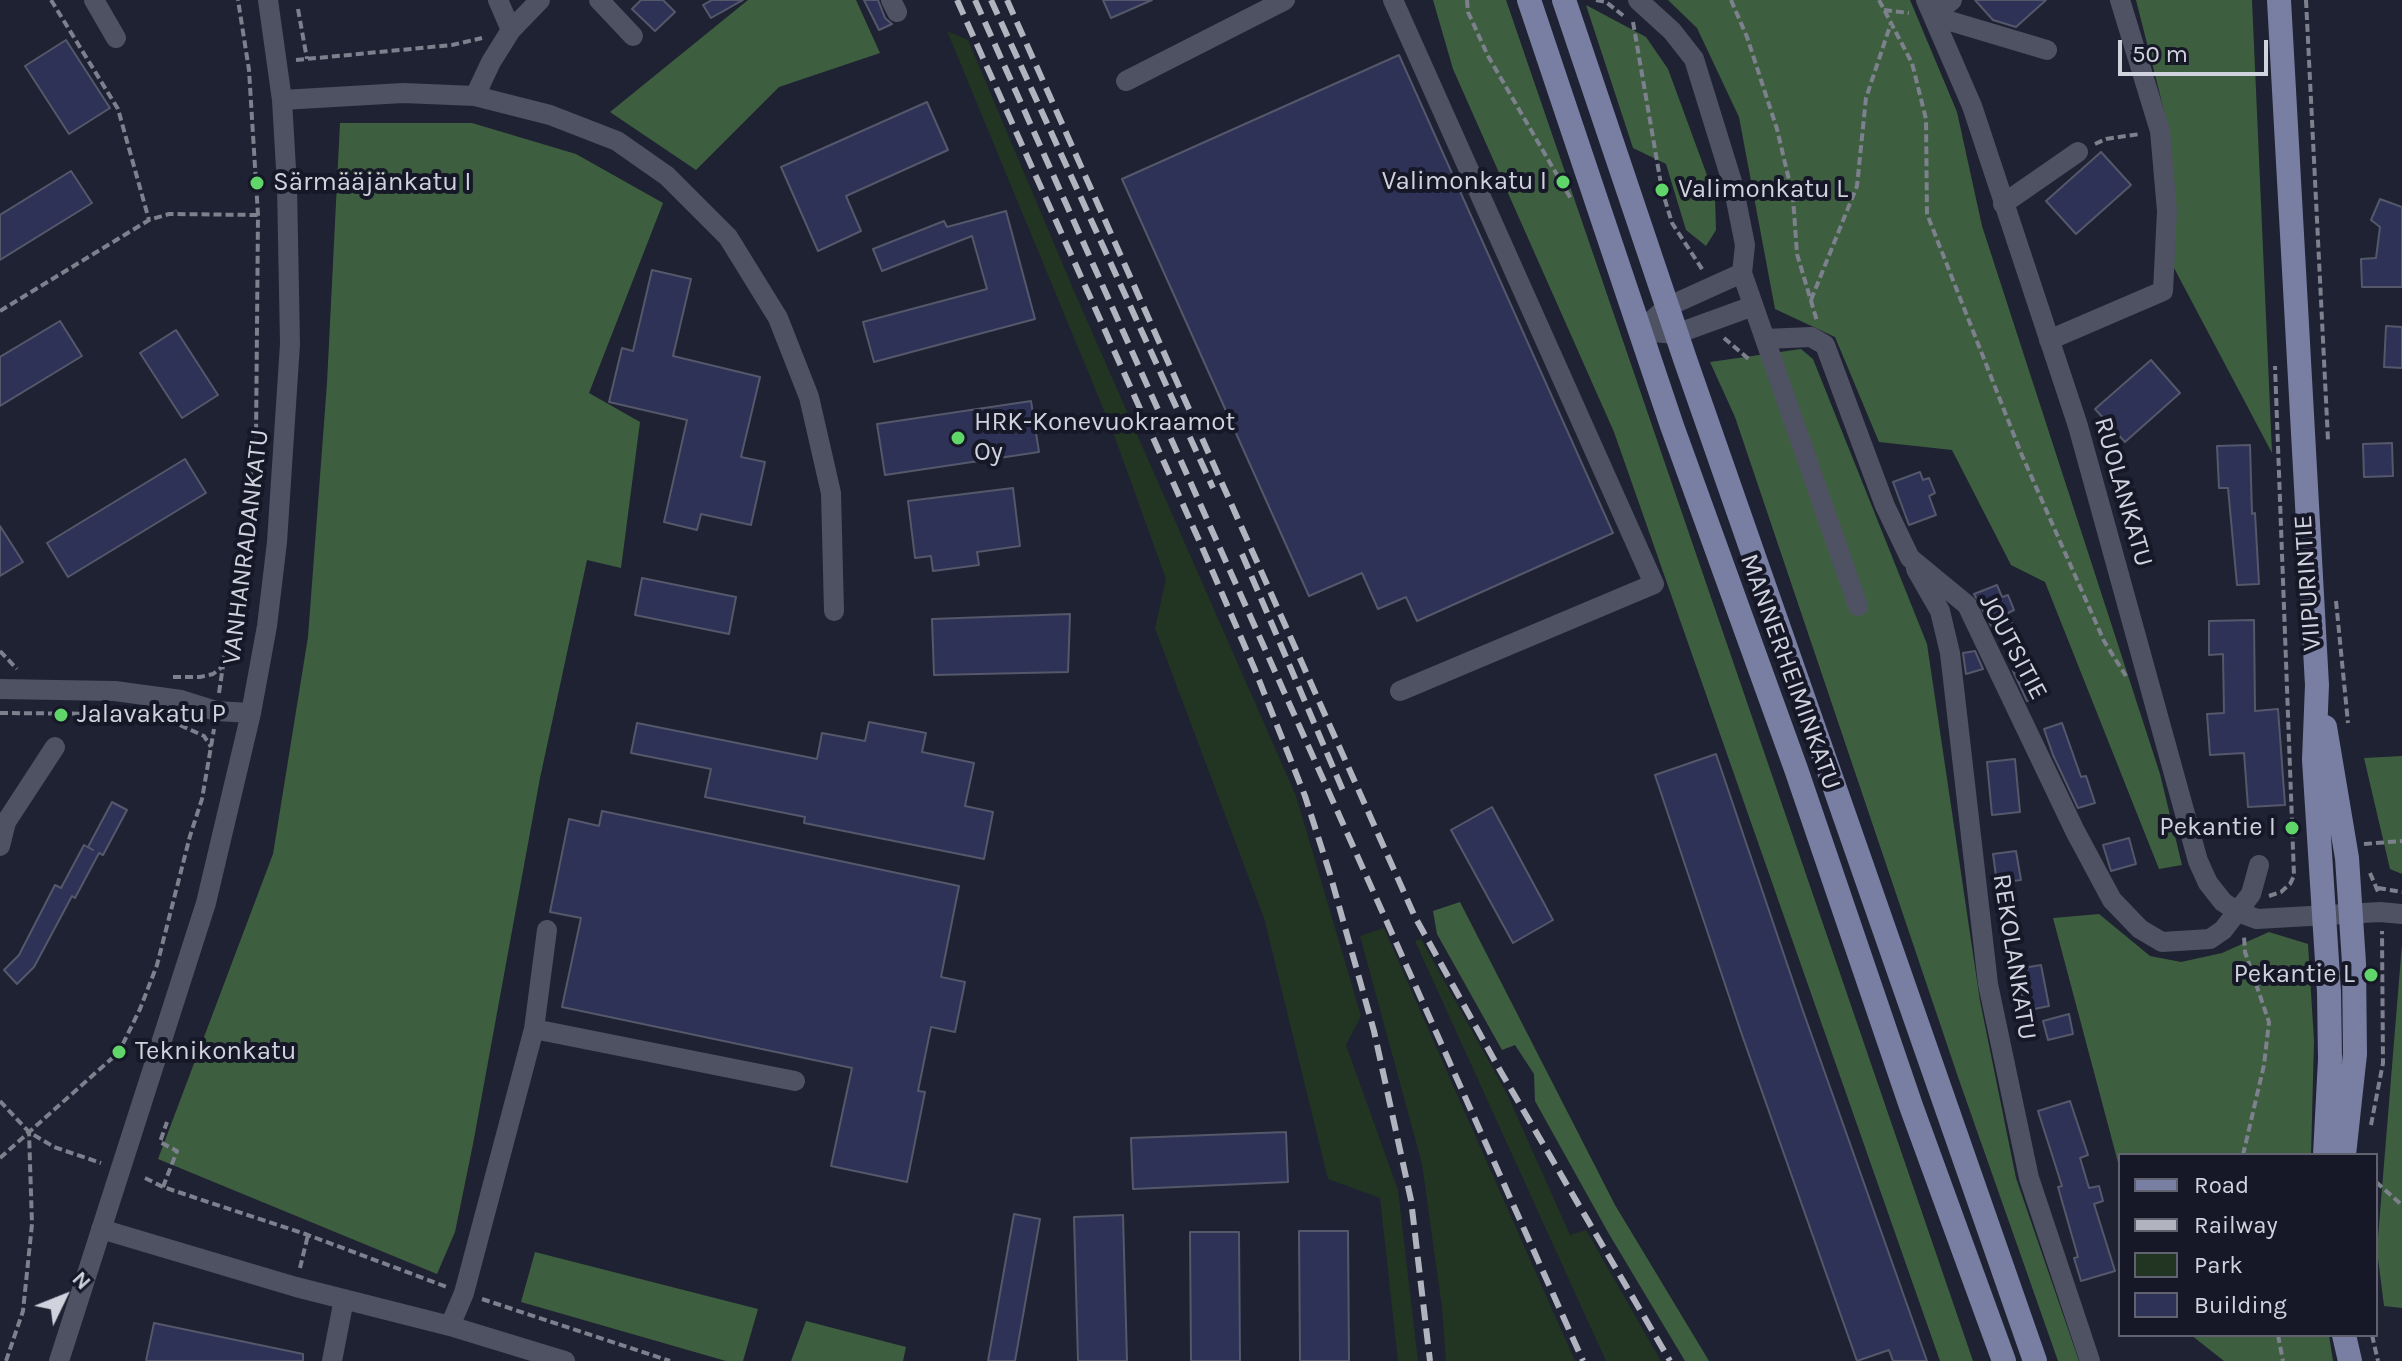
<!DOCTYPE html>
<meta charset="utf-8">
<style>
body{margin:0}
#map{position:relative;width:2402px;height:1361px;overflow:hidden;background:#1f2232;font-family:Karla,sans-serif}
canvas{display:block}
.legend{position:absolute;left:2118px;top:1153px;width:260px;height:184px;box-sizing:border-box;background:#161828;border:2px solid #606270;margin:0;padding:10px 14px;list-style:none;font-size:24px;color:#d0d2dd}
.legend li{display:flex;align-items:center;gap:16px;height:40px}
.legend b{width:40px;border:2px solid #606270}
.north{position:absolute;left:24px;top:1257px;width:80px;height:80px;-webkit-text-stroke:6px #161828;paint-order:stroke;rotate:47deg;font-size:22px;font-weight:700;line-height:32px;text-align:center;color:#d0d2dd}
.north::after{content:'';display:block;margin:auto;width:28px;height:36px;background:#d0d2dd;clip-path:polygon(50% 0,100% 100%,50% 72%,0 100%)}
.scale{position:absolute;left:2118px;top:40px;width:150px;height:36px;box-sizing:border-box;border:4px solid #d0d2dd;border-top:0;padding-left:10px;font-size:24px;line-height:28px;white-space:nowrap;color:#d0d2dd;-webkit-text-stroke:6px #161828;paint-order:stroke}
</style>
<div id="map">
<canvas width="2402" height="1361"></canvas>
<ul class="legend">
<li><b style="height:10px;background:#797fa2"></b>Road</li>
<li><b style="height:10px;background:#b1b3bf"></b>Railway</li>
<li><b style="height:22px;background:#213522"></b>Park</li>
<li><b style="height:22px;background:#2d3256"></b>Building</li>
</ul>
<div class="north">N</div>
<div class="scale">50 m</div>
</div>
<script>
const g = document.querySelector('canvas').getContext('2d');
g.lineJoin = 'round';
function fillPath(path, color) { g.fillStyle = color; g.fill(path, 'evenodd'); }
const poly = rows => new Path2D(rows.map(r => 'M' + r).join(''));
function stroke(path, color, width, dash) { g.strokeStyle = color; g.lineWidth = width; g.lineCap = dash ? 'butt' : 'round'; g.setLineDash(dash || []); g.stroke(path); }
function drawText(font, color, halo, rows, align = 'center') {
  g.font = font + ' Karla,sans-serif'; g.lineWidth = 8; g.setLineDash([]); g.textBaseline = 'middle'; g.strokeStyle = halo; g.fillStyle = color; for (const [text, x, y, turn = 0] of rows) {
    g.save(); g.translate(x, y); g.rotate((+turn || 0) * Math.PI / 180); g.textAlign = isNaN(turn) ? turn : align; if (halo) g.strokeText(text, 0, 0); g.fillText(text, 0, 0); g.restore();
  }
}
fillPath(poly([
 [947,31,968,40,1077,298,1296,796,1361,1016,1346,1045,1398,1190,1418,1361,1398,1361,1380,1198,1328,1179,1264,918,1155,628,1166,579,1113,432],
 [1384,928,1466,1115,1575,1361,1446,1361,1442,1308,1422,1164,1360,936],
 [1421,939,1507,1094,1570,1235,1586,1230,1661,1361,1606,1361,1415,941]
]), '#213522');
fillPath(poly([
 [748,0,856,0,880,53,779,87,696,170,610,112],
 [1433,0,1506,0,1973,1361,1940,1361,1614,432,1453,69],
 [1668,0,1910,0,1957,112,1982,226,2160,774,2182,865,2159,869,2045,582,2011,565,1952,450,1879,442,1835,337,1775,309,1739,117,1697,28],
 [2136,0,2252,0,2272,453,2173,266,2170,134],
 [1586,5,1646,37,1668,69,1715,197,1716,230,1706,246,1686,230,1666,164,1633,148],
 [340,123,472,123,576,154,663,203,589,393,640,422,621,568,587,560,540,778,473,1144,455,1232,437,1274,158,1159,273,854,308,637,327,383],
 [1801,349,1813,359,1927,644,1980,1001,2016,1178,2079,1361,2058,1361,1958,1077,1735,417,1710,362],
 [2402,756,2402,874,2390,869,2364,758],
 [1460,902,1615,1205,1709,1361,1685,1361,1609,1234,1535,1101,1534,1074,1515,1045,1502,1050,1437,934,1433,911],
 [2099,914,2150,956,2181,962,2222,953,2269,932,2308,944,2314,1041,2311,1155,2120,1155,2120,1170,2053,918],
 [2402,944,2402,1308,2384,1306,2377,1250],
 [535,1252,758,1309,743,1361,726,1361,521,1302],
 [806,1321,906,1347,903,1361,791,1361],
 [2191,1335,2329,1335,2333,1361,2224,1361]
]), '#3e5f3f');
const building = poly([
 [641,0,663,0,675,12,655,31,632,9,641,0],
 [712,0,743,0,711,18,703,5,712,0],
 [864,0,878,0,885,18,892,24,879,30,864,0],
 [1103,0,1152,0,1111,18,1103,0],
 [1975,0,2046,0,2016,27,1993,20,1975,0],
 [66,40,110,108,69,134,25,66,66,40],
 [1399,55,1613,533,1417,621,1406,597,1378,609,1362,573,1309,596,1122,179,1399,55],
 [927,102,948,150,846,196,861,231,818,251,781,167,927,102],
 [2101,152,2131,185,2076,234,2046,201,2101,152],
 [71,171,92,203,0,260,0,215,71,171],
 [2380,199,2402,207,2402,287,2362,287,2361,259,2376,258,2380,227,2371,220,2380,199],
 [1006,211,1035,319,874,362,863,322,987,289,972,236,882,271,873,249,944,221,947,227,1006,211],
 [652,270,691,279,673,356,760,377,741,457,765,462,751,525,701,514,697,530,664,522,687,420,609,402,622,348,633,351,652,270],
 [60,321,82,356,0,406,0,357,60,321],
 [2386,326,2402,327,2402,368,2384,367,2386,326],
 [176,330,218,395,182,418,140,353,176,330],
 [2151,360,2180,393,2125,442,2095,409,2151,360],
 [1031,401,1039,452,885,475,877,424,1031,401],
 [2392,443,2393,476,2364,477,2363,444,2392,443],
 [2250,445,2252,514,2255,513,2259,584,2237,585,2228,488,2219,488,2217,446,2250,445],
 [185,459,206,493,68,577,47,543,185,459],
 [1920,472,1923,480,1929,478,1935,493,1929,496,1936,515,1909,525,1893,482,1920,472],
 [1013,488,1020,546,977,552,979,565,933,571,931,556,915,558,908,501,1013,488],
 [0,526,23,562,0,576,0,526],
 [642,578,736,597,729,634,635,615,642,578],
 [1997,585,2002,597,2008,595,2014,610,2008,613,2013,626,1995,633,1974,594,1997,585],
 [1070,614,1068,672,934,675,932,619,1070,614],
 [2254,620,2255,711,2278,709,2285,805,2248,807,2244,753,2210,755,2207,714,2224,713,2223,654,2209,655,2209,621,2254,620],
 [1975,651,1983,669,1966,674,1963,653,1975,651],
 [2031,665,2043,696,2027,701,2013,671,2031,665],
 [869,722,926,733,922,752,974,763,965,806,993,812,984,859,804,823,805,817,705,797,711,769,631,753,637,723,817,759,822,733,865,741,869,722],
 [2062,723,2081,777,2086,776,2095,803,2078,808,2053,755,2044,729,2062,723],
 [1716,754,1803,1011,1927,1361,1893,1361,1889,1350,1857,1361,1741,1032,1655,775,1716,754],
 [2015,759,2020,812,1992,815,1987,762,2015,759],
 [112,802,127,810,103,855,99,853,75,898,72,896,34,967,17,984,4,970,19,955,55,885,61,888,84,845,93,850,88,847,112,802],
 [1492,807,1553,920,1513,943,1451,830,1492,807],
 [602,811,959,886,941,977,965,982,955,1032,931,1027,918,1091,925,1092,907,1182,831,1166,852,1068,562,1007,581,918,550,912,569,819,599,826,602,811],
 [2129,838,2136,864,2111,871,2103,845,2129,838],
 [2016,851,2021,880,1997,883,1993,854,2016,851],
 [2041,965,2049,1006,2025,1011,2017,969,2041,965],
 [2069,1014,2073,1034,2048,1040,2043,1021,2069,1014],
 [2070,1101,2088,1155,2080,1158,2089,1188,2099,1186,2103,1201,2094,1204,2115,1271,2081,1281,2074,1258,2078,1257,2058,1187,2062,1186,2038,1111,2070,1101],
 [1286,1132,1288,1182,1133,1189,1131,1138,1286,1132],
 [1014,1214,1040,1219,1015,1361,988,1361,1014,1214],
 [1123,1215,1127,1361,1078,1361,1074,1217,1123,1215],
 [1299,1231,1348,1231,1349,1361,1300,1361,1299,1231],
 [1190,1232,1239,1232,1240,1361,1191,1361,1190,1232],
 [154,1323,303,1354,303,1361,146,1361,154,1323]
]);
fillPath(building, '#2d3256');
stroke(building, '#54586a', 2);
stroke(poly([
 [51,0,118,109,149,220],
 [1467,0,1468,12,1488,56,1571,199],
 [1596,0,1606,2,1625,17],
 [1731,0,1747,37,1777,129,1793,197,1797,254,1817,321],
 [1879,0,1912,63,1926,119,1927,214,2021,453,2104,641,2126,676],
 [2306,0,2328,440],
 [298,9,307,59],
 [1884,10,1909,13],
 [1633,22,1662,190,1672,223,1704,272],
 [296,60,452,45,482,38],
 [2095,144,2106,139,2140,134],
 [1811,300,1857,186,1866,98,1891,23],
 [0,311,149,220,169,214,258,215],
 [1724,338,1751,361],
 [2336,601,2348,723],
 [0,651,17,669],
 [173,677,200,677,213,674,222,667],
 [219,693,256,440,258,215,249,70,238,0],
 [0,713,122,714],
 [169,720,204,736,211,747],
 [2364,844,2402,841],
 [2370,873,2379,894],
 [2378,888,2402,892],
 [2269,896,2281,892,2290,884,2294,876,2275,366],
 [0,1101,29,1132,54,1147,101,1163],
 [2371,1125,2383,1063,2382,931],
 [2243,1155,2264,1065,2269,1022,2245,952,2244,936],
 [0,1158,119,1052,140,1009,157,965,190,836,202,799,214,729],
 [145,1178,163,1187,308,1235,447,1287],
 [2376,1182,2402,1205],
 [163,1187,177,1151,160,1142,167,1122],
 [300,1268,308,1235],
 [482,1299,670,1361],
 [2278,1335,2283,1361],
 [2372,1335,2378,1361],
 [6,1361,23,1311,32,1224,29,1132]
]), '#7d808d', 4, [8, 4]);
stroke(poly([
 [94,0,116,38],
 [498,0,511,30],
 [599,0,633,36],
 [891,0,897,12],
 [1393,0,1654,584,1400,691],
 [1638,0,1672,31,1694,59,1733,185,1745,245,1742,273,1858,606],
 [1926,0,1972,106,2078,426,2198,861,2208,883,2223,902,2238,912,2257,919,2380,912,2402,914],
 [1933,16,2047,50],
 [1933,16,1952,0],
 [1126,81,1285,0],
 [475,96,491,62,511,30,540,0],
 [282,100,403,93,475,96,550,115,617,141,667,176,728,237,778,318,809,397,831,493,834,611],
 [2003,204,2078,152],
 [1640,331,1667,307,1742,273],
 [1640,331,1676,334,1753,306],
 [1765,339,1811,337,1825,345,1885,506,1910,558,1967,605,2075,831,2112,900,2140,929,2162,942,2210,939,2223,930,2251,894,2259,865],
 [2049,340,2163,291,2167,211,2160,131,2120,0],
 [1916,569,1940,611,1950,653,1988,984,2029,1178,2090,1361],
 [0,689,115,691,181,700,216,711,251,713],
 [0,846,6,822,55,747],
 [534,1029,795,1081],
 [101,1229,296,1287,450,1326,565,1361],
 [450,1326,464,1293,534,1029,547,930],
 [59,1361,206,903,251,713,267,626,277,542,290,344,287,186,282,100,268,0],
 [332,1361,344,1299]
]), '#4e5263', 20);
stroke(poly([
 [1529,0,1672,426,1796,769,1911,1106,2004,1361],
 [1564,0,1686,362,2035,1361],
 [2279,0,2317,685,2314,760,2329,992,2330,1059,2325,1155],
 [2325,727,2347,858,2354,963,2355,1054,2344,1155],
 [2344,1335,2350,1361]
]), '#797fa2', 24);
stroke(poly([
 [957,0,1202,547,1255,670,1305,796,1330,874,1374,1031,1411,1200,1430,1361],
 [975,0,1583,1361],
 [991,0,1213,488],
 [1007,0,1415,917,1501,1072,1670,1361],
 [1242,554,1344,793]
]), '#b1b3bf', 6, [16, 8]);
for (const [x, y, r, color] of [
 [1563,182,8,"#60d56a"],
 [257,183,8,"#60d56a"],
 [1662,190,8,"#60d56a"],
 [958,438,8,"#60d56a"],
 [61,715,8,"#60d56a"],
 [2292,828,8,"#60d56a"],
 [2371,975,8,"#60d56a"],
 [119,1052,8,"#60d56a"]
]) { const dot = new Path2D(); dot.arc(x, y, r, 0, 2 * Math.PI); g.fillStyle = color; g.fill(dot); stroke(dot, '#161828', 3); }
drawText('26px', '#d0d2dd', '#161828', [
 ["Valimonkatu I",1547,182,"right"],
 ["Särmääjänkatu I",273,183],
 ["Valimonkatu L",1678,190],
 ["HRK-Konevuokraamot",974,423],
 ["Oy",974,453],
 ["Jalavakatu P",77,715],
 ["Pekantie I",2276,828,"right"],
 ["Pekantie L",2355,975,"right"],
 ["Teknikonkatu",135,1052]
], 'left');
drawText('26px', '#d0d2dd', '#161828', [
 ["RUOLANKATU",2123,492,74],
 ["VANHANRADANKATU",246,547,-83],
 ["VIIPURINTIE",2308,583,-94],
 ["JOUTSITIE",2013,647,62],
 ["MANNERHEIMINKATU",1790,672,70],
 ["REKOLANKATU",2014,957,81]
]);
</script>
